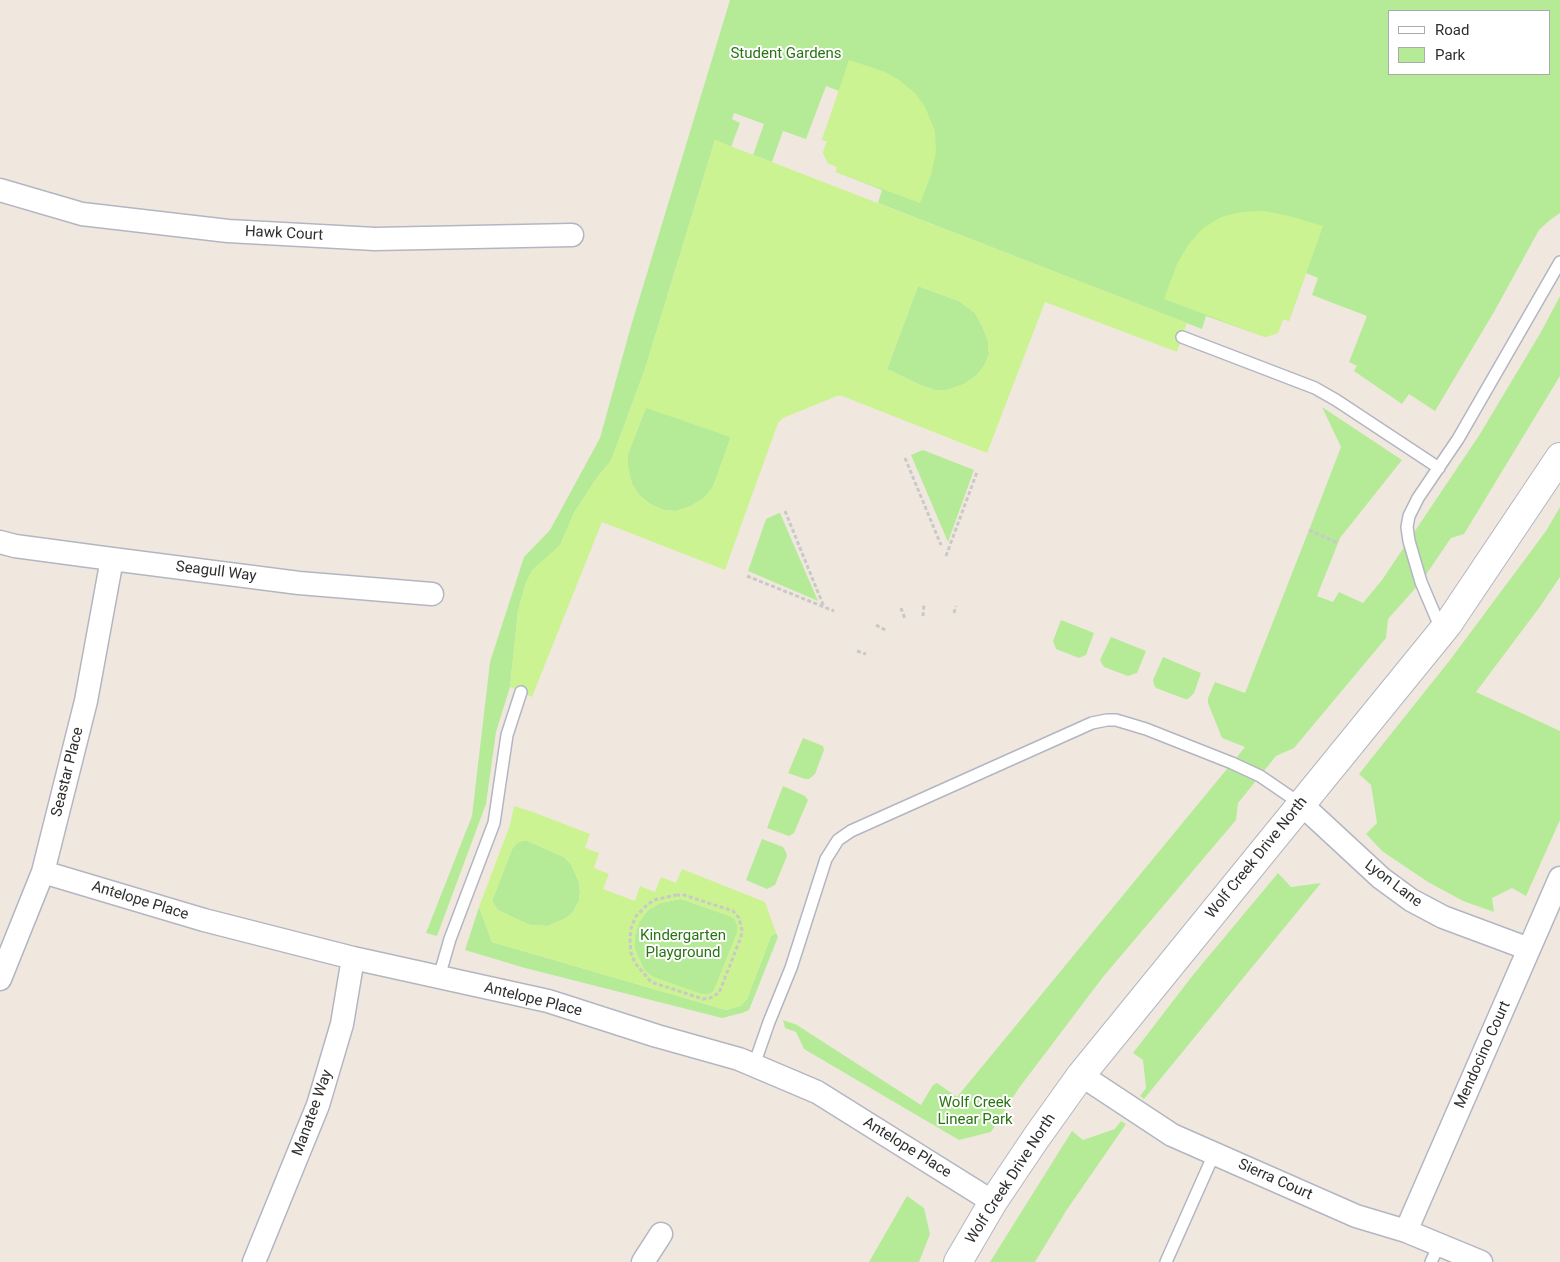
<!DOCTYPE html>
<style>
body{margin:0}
#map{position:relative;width:1560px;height:1262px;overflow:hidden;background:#f0e8df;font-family:Roboto,sans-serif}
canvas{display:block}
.legend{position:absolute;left:1388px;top:10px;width:162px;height:65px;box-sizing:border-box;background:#fff;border:1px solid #ababab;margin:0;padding:6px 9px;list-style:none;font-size:15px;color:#2e2e2e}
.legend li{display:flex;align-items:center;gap:10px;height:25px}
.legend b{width:25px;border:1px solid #ababab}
</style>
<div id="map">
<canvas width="1560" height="1262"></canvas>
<ul class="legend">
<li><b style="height:6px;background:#fff"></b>Road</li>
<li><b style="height:14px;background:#b5eb97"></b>Park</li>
</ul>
</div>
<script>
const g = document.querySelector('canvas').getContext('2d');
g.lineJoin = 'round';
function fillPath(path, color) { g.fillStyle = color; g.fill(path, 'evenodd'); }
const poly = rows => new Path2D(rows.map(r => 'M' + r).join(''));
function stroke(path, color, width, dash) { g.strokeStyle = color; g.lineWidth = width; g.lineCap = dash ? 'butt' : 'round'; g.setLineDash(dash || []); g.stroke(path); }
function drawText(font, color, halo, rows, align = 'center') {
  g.font = font + ' Roboto,sans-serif'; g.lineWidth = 4; g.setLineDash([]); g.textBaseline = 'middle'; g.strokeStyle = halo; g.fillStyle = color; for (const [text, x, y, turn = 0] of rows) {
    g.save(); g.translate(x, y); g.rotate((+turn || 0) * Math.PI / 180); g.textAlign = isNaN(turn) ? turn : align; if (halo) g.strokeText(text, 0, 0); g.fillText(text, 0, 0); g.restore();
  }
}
fillPath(poly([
 [730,0,1560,0,1560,213,1550,220,1539,230,1494,312,1435,411,1409,394,1402,404,1354,371,1357,366,1349,362,1367,316,1312,295,1318,278,1306,273,1289,321,1283,319,1278,333,1265,337,1206,316,1202,329,878,203,882,190,836,172,837,167,828,163,823,153,827,141,822,140,839,91,826,86,806,139,783,131,772,162,753,155,764,124,734,113,732,119,740,123,731,147,715,140,645,369,611,461,596,479,574,513,560,545,526,582,518,611,510,687,496,732,486,804,437,936,426,933,472,816,490,662,524,557,550,530,600,438,631,326],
 [1389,11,1549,11,1549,74,1389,74],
 [918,286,959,301,975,313,983,328,988,341,989,354,984,366,977,375,964,384,947,390,935,390,920,385,887,369],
 [1560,296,1560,376,1464,534,1451,538,1421,582,1388,619,1386,638,1294,748,1276,756,1238,803,1236,820,1103,977,1019,1088,991,1132,959,1140,804,1049,796,1032,785,1028,783,1020,797,1025,921,1105,933,1085,937,1083,957,1097,1245,747,1222,738,1208,703,1208,698,1215,682,1245,693,1309,530,1341,447,1322,407,1402,460,1340,538,1317,596,1333,602,1339,592,1363,603,1382,580,1480,434,1541,332],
 [646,407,731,437,713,487,704,498,691,506,676,511,663,510,650,504,639,495,632,484,628,468,628,454],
 [923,450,974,470,948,542,911,455],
 [1560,507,1560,577,1539,608,1476,692,1560,731,1560,820,1526,896,1512,888,1492,898,1494,912,1463,901,1428,882,1382,851,1366,834,1377,823,1371,785,1359,774,1450,660,1546,531],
 [779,513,780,513,818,601,748,571,766,519],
 [1061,620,1094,633,1086,655,1079,658,1056,649,1053,641],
 [1111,637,1146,651,1137,673,1128,676,1104,667,1102,664,1100,660],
 [1163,657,1201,673,1194,693,1188,699,1185,699,1156,688,1154,685,1153,680],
 [803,738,823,746,824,750,815,774,809,779,805,779,788,773],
 [783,786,805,796,808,800,794,833,789,836,767,828],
 [762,839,783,847,786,852,787,856,775,885,767,889,746,880],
 [522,841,528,841,564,857,571,864,579,882,580,892,579,901,573,912,566,918,548,926,530,925,510,916,498,910,492,901,512,849,517,843],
 [1278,873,1291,887,1321,883,1144,1099,1140,1096,1146,1088,1143,1060,1133,1053,1193,975],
 [681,899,730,916,735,919,737,925,737,933,715,988,713,992,709,994,703,995,653,977,644,970,635,949,635,935,639,922,648,910,660,903],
 [479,907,492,942,726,1010,740,1006,747,999,771,936,776,933,778,937,749,1010,742,1013,722,1018,525,968,465,950],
 [1121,1121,1126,1124,1066,1211,1035,1262,990,1262,1072,1131,1083,1140,1115,1129],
 [907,1196,924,1208,930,1234,919,1262,869,1262]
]), '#b5eb97');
fillPath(poly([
 [849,60,885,72,898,79,915,93,925,107,935,131,936,152,931,175,920,203,836,172,837,167,828,163,823,153,827,141,822,140],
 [715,140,1187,323,1177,352,1045,302,987,453,842,396,837,396,783,418,778,423,725,570,602,522,532,697,510,687,518,611,526,582,532,570,560,545,574,513,596,479,611,461,645,369],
 [918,286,959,301,975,313,983,328,988,341,989,354,984,366,977,375,964,384,947,390,935,390,920,385,887,369],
 [646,408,731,437,713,487,704,498,691,506,676,511,663,510,650,504,639,495,632,484,628,468,628,454],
 [1264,211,1289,216,1323,226,1289,321,1283,319,1278,333,1265,337,1164,299,1177,264,1188,245,1202,229,1221,217,1242,212],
 [514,806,533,812,590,834,585,848,599,853,594,868,609,874,603,889,635,901,640,886,655,892,661,877,676,883,682,869,765,902,776,933,771,936,747,999,740,1006,726,1010,492,942,479,907,510,825],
 [522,841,528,841,564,857,571,864,579,882,580,892,579,901,573,912,566,918,548,926,530,925,510,916,498,910,492,901,512,849,517,843],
 [681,899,730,916,735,919,737,925,737,933,715,988,713,992,709,994,702,994,653,977,644,970,635,949,635,935,639,923,648,910,660,903]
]), '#ccf392');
const lane = poly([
 [1182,337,1315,388,1336,400,1439,468],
 [1441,629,1421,582,1409,541,1407,527,1409,516,1418,498,1458,439,1560,262],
 [439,977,450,939,494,823,507,735,521,692],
 [754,1065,769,1022,791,968,826,859,838,840,851,831,1092,723,1107,720,1116,720,1146,729,1232,763,1260,776,1301,804],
 [1166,1262,1214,1154],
 [1431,1262,1439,1245]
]);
const street = poly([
 [0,190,82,214,228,231,375,239,572,235],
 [0,542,15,546,112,559,299,583,432,594],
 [1301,804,1381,878,1411,900,1443,917,1529,949],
 [43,872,204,920,353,958,548,1001,657,1036,739,1059,817,1092,993,1202],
 [0,979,43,872,86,701,112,559],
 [1081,1075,1172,1135,1356,1216,1406,1231,1481,1262],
 [1406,1231,1560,878],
 [254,1262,318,1105,342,1024,353,958],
 [643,1262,661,1234]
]);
const secondary = poly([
 [958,1262,993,1202,1036,1138,1081,1075,1448,624,1560,457]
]);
stroke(lane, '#b3b6c2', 14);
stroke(street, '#b3b6c2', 25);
stroke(secondary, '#b3b6c2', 30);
stroke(poly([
 [905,458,941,545],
 [785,511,824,607],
 [1309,530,1338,543],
 [946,556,977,472],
 [747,576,834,611],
 [901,608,905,619],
 [954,613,956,606],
 [923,616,924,604],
 [876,625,887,631],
 [857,651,866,654],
 [676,895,684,895,733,911,739,918,742,930,741,937,719,993,710,998,703,999,651,982,635,963,631,953,630,940,631,928,636,916,646,906,654,900,676,895]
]), '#c9c9c9', 3, [4, 2.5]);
stroke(lane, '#fff', 11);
stroke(street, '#fff', 22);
stroke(secondary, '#fff', 28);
drawText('15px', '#297513', '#fff', [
 ["Student Gardens",786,54],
 ["Kindergarten",683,936],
 ["Playground",683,953],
 ["Wolf Creek",975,1103],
 ["Linear Park",975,1120]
]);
drawText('15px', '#2e2e2e', '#fff', [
 ["Hawk Court",284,234,3],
 ["Seagull Way",216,572,7],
 ["Seastar Place",68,772,-76],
 ["Wolf Creek Drive North",1257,858,-51],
 ["Lyon Lane",1393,884,37],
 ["Antelope Place",140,901,17],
 ["Antelope Place",533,1000,14],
 ["Mendocino Court",1483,1055,-66],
 ["Manatee Way",313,1113,-70],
 ["Antelope Place",907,1148,32],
 ["Wolf Creek Drive North",1011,1179,-57],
 ["Sierra Court",1275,1180,24]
]);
</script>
